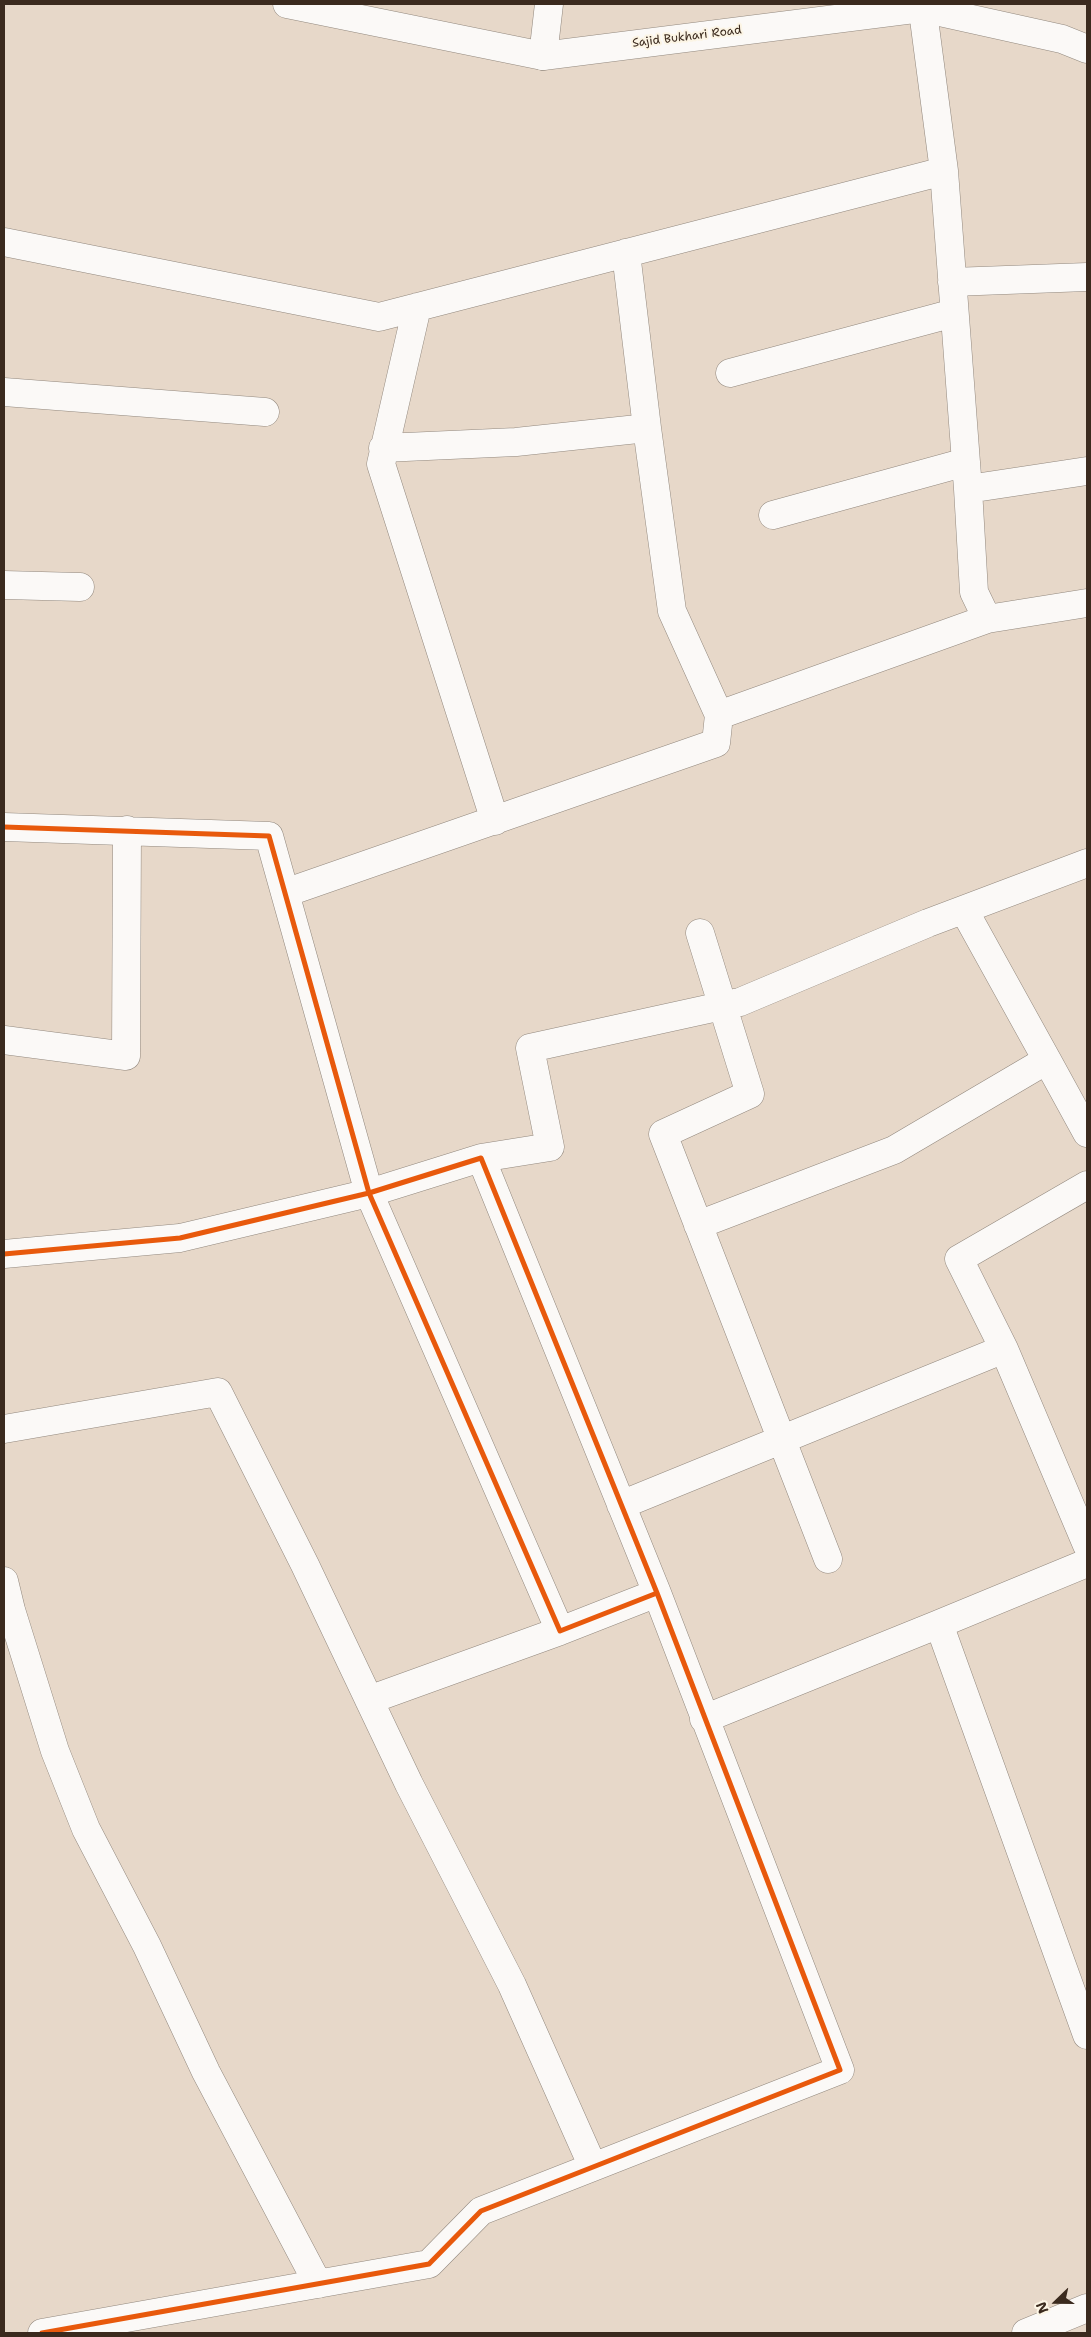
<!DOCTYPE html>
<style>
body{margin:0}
#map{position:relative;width:1091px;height:2337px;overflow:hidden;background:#e7d8c9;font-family:"Shantell Sans",sans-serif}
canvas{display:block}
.frame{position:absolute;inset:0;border:5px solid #3b2a1e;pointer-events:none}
.north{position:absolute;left:1031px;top:2277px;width:50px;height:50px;-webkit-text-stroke:4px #fcf5e5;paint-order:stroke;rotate:248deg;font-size:14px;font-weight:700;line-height:20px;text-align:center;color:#3b2a1e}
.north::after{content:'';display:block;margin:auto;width:18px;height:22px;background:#3b2a1e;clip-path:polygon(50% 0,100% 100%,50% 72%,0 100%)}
</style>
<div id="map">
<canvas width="1091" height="2337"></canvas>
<div class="frame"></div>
<div class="north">N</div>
</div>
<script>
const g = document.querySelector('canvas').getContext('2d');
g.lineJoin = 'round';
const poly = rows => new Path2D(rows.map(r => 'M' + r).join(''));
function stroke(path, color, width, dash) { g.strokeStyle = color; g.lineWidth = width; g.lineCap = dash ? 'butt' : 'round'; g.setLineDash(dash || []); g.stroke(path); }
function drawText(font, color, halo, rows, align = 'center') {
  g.font = font + ' "Shantell Sans",sans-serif'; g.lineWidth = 4; g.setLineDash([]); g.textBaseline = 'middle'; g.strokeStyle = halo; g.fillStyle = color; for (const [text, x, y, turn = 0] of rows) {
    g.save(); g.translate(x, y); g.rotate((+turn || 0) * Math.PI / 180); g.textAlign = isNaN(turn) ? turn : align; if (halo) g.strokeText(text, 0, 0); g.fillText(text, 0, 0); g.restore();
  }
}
const minor = poly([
 [543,56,549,4],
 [4,242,379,317,944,171,922,4],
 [626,253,647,428,672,611,719,715,987,619,974,592,968,489,944,171],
 [952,282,1087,277],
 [417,307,381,464,495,821],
 [730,373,954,313],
 [4,392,265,412],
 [383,448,516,442,647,428],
 [968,489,1087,471],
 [773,515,966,462],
 [4,585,80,587],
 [987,619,1087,603],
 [4,827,269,836,369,1193,560,1631,657,1593,481,1158,369,1193,180,1238,4,1254],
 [285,893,716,743,719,715],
 [700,933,750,1094,663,1134,828,1559],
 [4,1040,126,1056,127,830],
 [1047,1060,1087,1133],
 [481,1158,550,1147,530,1048,740,1002,928,923,1087,863],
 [698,1225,894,1150,1047,1060,964,910],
 [1004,1349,959,1259,1087,1185],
 [4,1429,218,1392,305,1565,409,1784,512,1985,593,2167],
 [621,1505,1004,1349,1087,1545],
 [4,1581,11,1610,55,1751,86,1829,147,1946,206,2072,318,2284],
 [939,1624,1087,1563],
 [369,1700,560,1631],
 [704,1719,939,1624,1087,2035],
 [42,2333,429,2264,481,2211,840,2070,657,1593],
 [1026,2333,1087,2308]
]);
const tertiary = poly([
 [287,4,543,56,922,8,1062,39,1087,49]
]);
stroke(minor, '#92887e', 29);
stroke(tertiary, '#92887e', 29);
stroke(minor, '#fbf9f7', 28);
stroke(tertiary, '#fbf9f7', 28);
stroke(poly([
 [4,827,269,836,369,1193,560,1631,657,1593,481,1158,369,1193,180,1238,4,1254],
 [42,2333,429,2264,481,2211,840,2070,657,1593]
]), '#e8590c', 5);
drawText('12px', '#3b2a1e', '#fcf5e5', [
 ["Sajid Bukhari Road",687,37,-7]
]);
</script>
